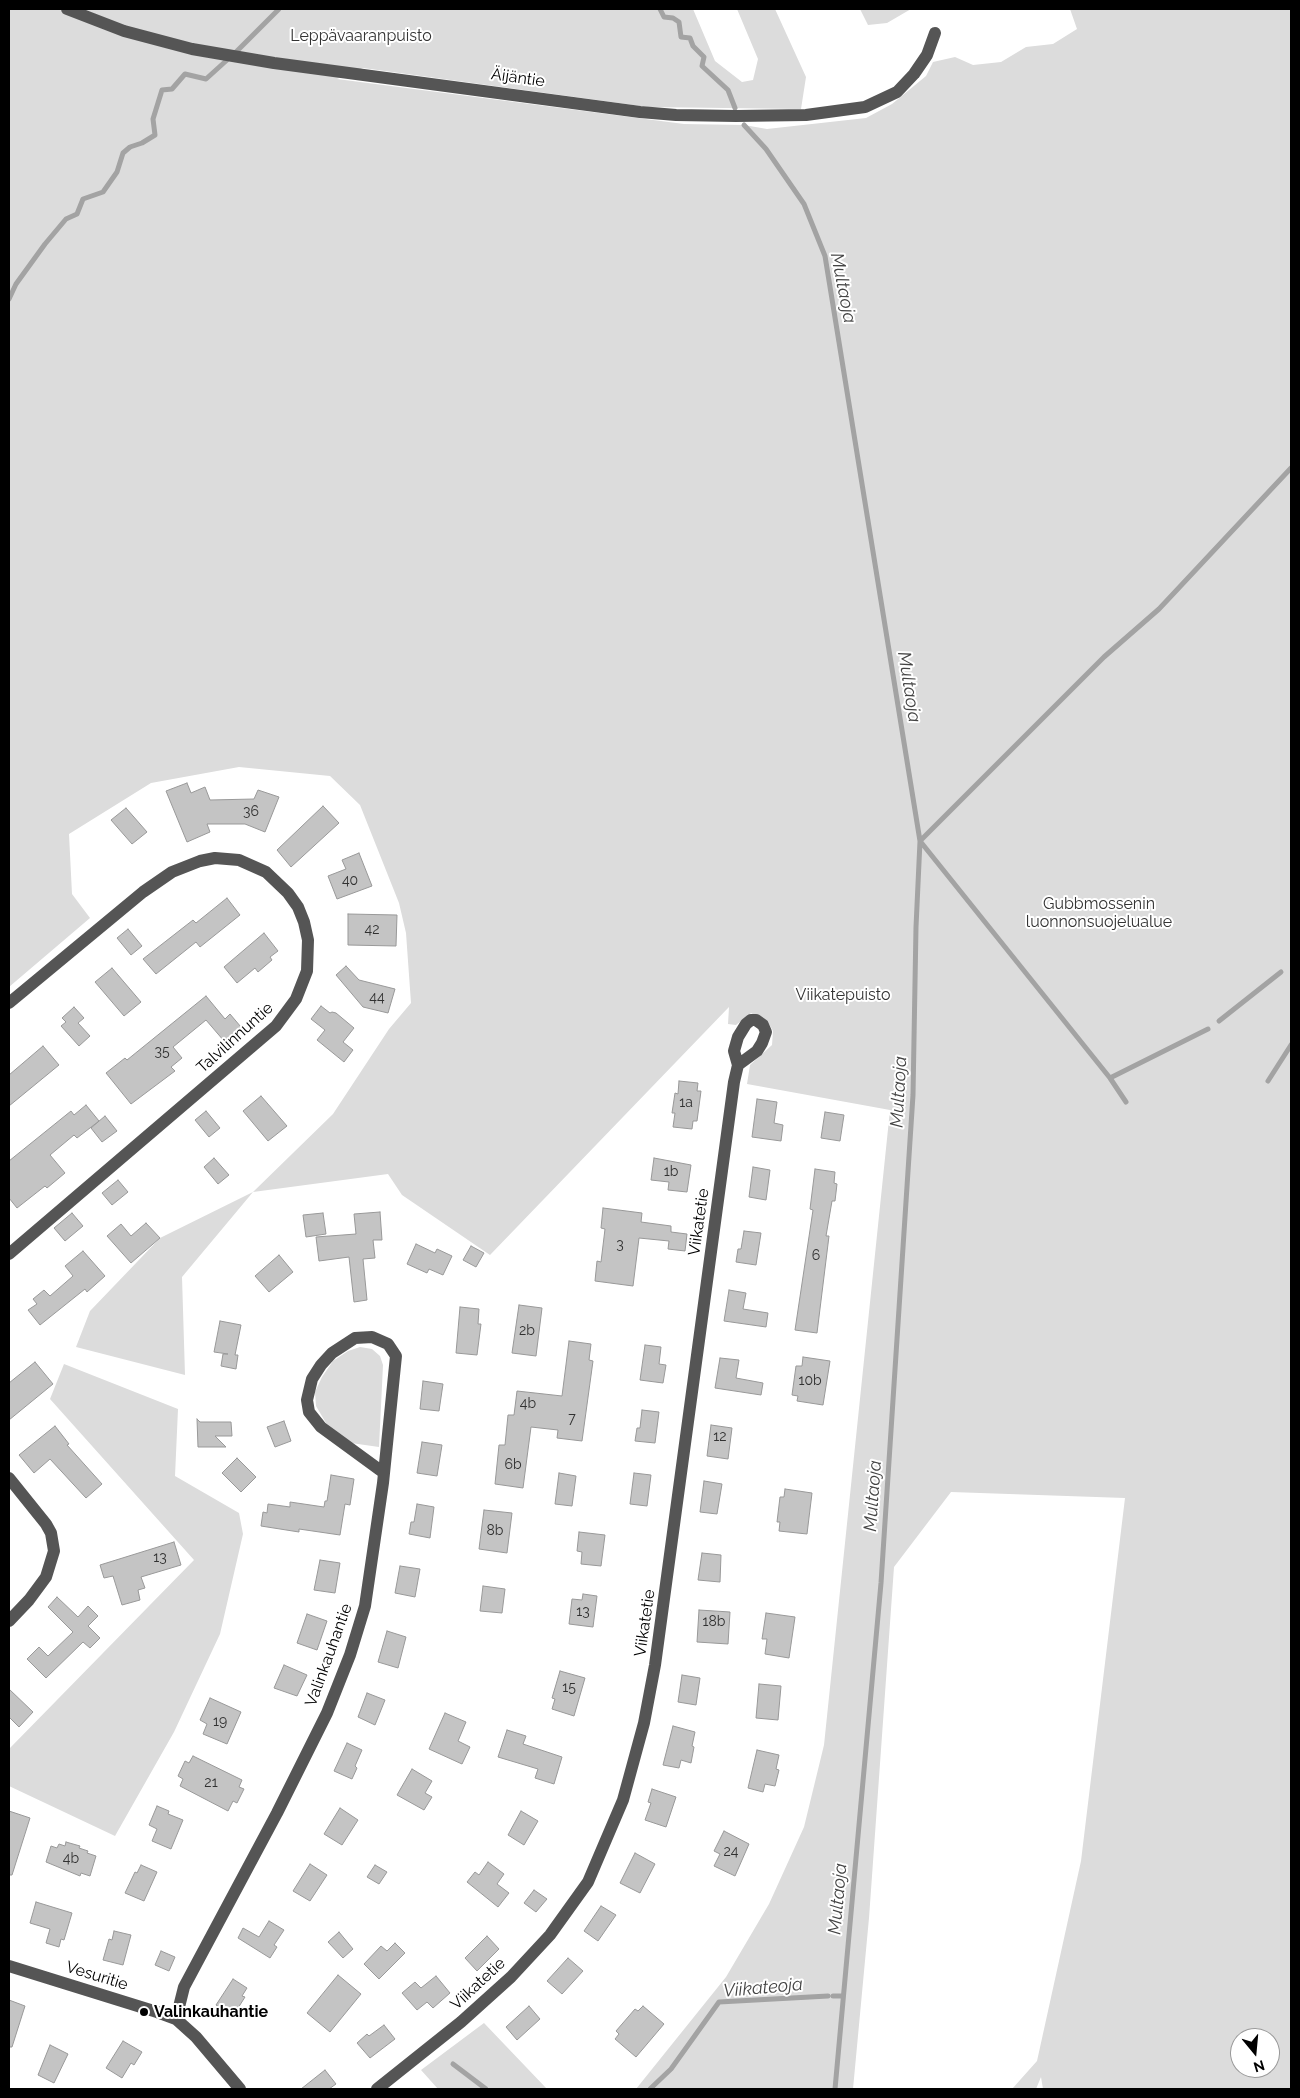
<!DOCTYPE html>
<meta charset="utf-8">
<style>
body{margin:0}
#map{position:relative;width:1300px;height:2098px;overflow:hidden;background:#fff;font-family:Raleway,sans-serif}
canvas{display:block}
.frame{position:absolute;inset:0;border:10px solid #000;pointer-events:none}
.north{position:absolute;left:1230px;top:2028px;width:50px;height:50px;box-sizing:border-box;background:#fff;border:1px solid #999;border-radius:50%;rotate:163deg;font-size:14px;font-weight:700;line-height:20px;text-align:center;color:#000}
.north::after{content:'';display:block;margin:auto;width:18px;height:22px;background:#000;clip-path:polygon(50% 0,100% 100%,50% 72%,0 100%)}
</style>
<div id="map">
<canvas width="1300" height="2098"></canvas>
<div class="frame"></div>
<div class="north">N</div>
</div>
<script>
const g = document.querySelector('canvas').getContext('2d');
g.lineJoin = 'round';
function fillPath(path, color) { g.fillStyle = color; g.fill(path, 'evenodd'); }
const poly = rows => new Path2D(rows.map(r => 'M' + r).join(''));
function stroke(path, color, width, dash) { g.strokeStyle = color; g.lineWidth = width; g.lineCap = dash ? 'butt' : 'round'; g.setLineDash(dash || []); g.stroke(path); }
function drawText(font, color, halo, rows, align = 'center') {
  g.font = font + ' Raleway,sans-serif'; g.lineWidth = 4; g.setLineDash([]); g.textBaseline = 'middle'; g.strokeStyle = halo; g.fillStyle = color; for (const [text, x, y, turn = 0] of rows) {
    g.save(); g.translate(x, y); g.rotate((+turn || 0) * Math.PI / 180); g.textAlign = isNaN(turn) ? turn : align; if (halo) g.strokeText(text, 0, 0); g.fillText(text, 0, 0); g.restore();
  }
}
fillPath(poly([
 [9,9,693,9,715,61,742,82,753,80,758,59,737,9,775,9,806,77,801,109,648,107,363,68,337,79,684,124,744,125,767,129,866,118,892,104,926,76,933,62,955,57,973,65,1001,62,1026,47,1053,44,1077,29,1070,9,1291,9,1291,2089,1043,2089,1041,2077,1036,2089,1012,2089,1037,2061,1081,1861,1125,1498,951,1492,894,1567,869,1918,853,2089,636,2089,726,1977,769,1904,804,1827,824,1745,890,1110,747,1084,750,1065,772,1045,773,1031,768,1022,751,1013,736,1025,728,1024,729,1007,490,1255,402,1195,388,1174,253,1192,182,1277,185,1375,76,1347,90,1311,160,1238,253,1192,333,1114,389,1029,411,1003,406,933,399,903,360,805,330,776,239,767,151,783,69,834,72,894,90,918,9,987],
 [1240,2038,1270,2038,1270,2068,1240,2068],
 [860,9,911,9,887,23,868,25],
 [360,1347,372,1349,380,1356,383,1365,379,1447,351,1443,326,1423,316,1406,315,1392,322,1377,333,1361,348,1351],
 [64,1364,178,1409,175,1476,239,1513,243,1534,220,1634,174,1732,115,1836,9,1786,9,1748,10,1748,194,1560,50,1399],
 [484,2023,547,2089,438,2089,421,2070]
]), '#dcdcdc');
stroke(poly([
 [660,9,664,17,673,18,679,22,681,37,690,38,693,46,704,57,702,66,728,90,735,108],
 [236,52,279,9],
 [744,125,766,149,804,204,825,256,920,841,916,927,913,1095,881,1583,835,2089],
 [9,299,16,284,45,244,66,219,77,214,83,199,103,192,117,172,123,153,130,147,142,143,155,135,153,119,162,90,172,89,185,74,206,79,227,60],
 [1219,1021,1281,972],
 [1110,1078,1208,1029],
 [1268,1081,1291,1045],
 [1126,1102,1110,1078,920,841,1104,657,1159,609,1291,468],
 [833,1996,843,1996],
 [453,2064,486,2089],
 [650,2089,671,2069,719,2002,828,1996]
]), '#a3a3a3', 5);
const building = poly([
 [187,783,191,793,205,787,210,800,254,799,258,790,279,797,265,832,245,824,207,824,210,832,187,842,166,791,187,783],
 [323,806,339,823,291,867,277,850,323,806],
 [126,808,147,832,132,844,111,820,126,808],
 [359,853,372,886,337,899,328,876,346,869,342,860,359,853],
 [227,898,240,915,200,947,196,942,156,974,143,959,193,920,196,923,227,898],
 [348,914,397,915,396,946,348,945,348,914],
 [128,929,142,946,131,955,117,938,128,929],
 [264,933,278,951,270,957,272,960,258,972,255,968,237,983,224,967,264,933],
 [346,966,359,980,395,989,388,1013,363,1007,336,975,346,966],
 [112,968,141,1002,124,1016,95,982,112,968],
 [206,996,225,1019,230,1014,241,1027,224,1041,206,1020,173,1047,182,1058,171,1067,175,1071,131,1104,106,1073,125,1058,127,1060,206,996],
 [321,1006,330,1013,332,1012,336,1013,354,1028,343,1042,353,1050,344,1062,317,1040,325,1030,311,1019,321,1006],
 [74,1007,84,1018,78,1023,90,1036,79,1046,61,1026,66,1022,62,1018,74,1007],
 [43,1046,59,1065,9,1106,9,1075,43,1046],
 [679,1081,698,1083,697,1091,701,1091,697,1121,693,1121,692,1129,673,1127,675,1113,672,1113,675,1093,678,1094,679,1081],
 [261,1096,287,1126,268,1141,243,1111,261,1096],
 [757,1099,777,1102,774,1123,783,1125,781,1141,752,1137,757,1099],
 [86,1105,99,1121,77,1138,74,1135,50,1155,65,1173,47,1188,45,1186,17,1208,9,1198,9,1161,71,1111,74,1115,86,1105],
 [206,1111,220,1128,209,1137,195,1120,206,1111],
 [825,1112,844,1115,840,1141,821,1138,825,1112],
 [105,1116,117,1131,102,1142,91,1128,105,1116],
 [214,1158,229,1175,218,1184,204,1167,214,1158],
 [654,1158,691,1165,687,1192,668,1190,669,1182,651,1180,654,1158],
 [753,1167,770,1170,766,1200,749,1197,753,1167],
 [815,1169,835,1172,834,1183,837,1184,835,1201,832,1201,826,1236,829,1236,817,1333,795,1330,813,1210,810,1209,815,1169],
 [118,1180,128,1192,112,1205,102,1193,118,1180],
 [603,1208,642,1213,641,1222,671,1226,671,1232,687,1234,685,1251,668,1249,669,1241,639,1238,633,1286,595,1281,597,1261,601,1262,605,1229,601,1228,603,1208],
 [380,1212,382,1240,373,1240,375,1258,363,1259,367,1300,354,1302,349,1257,319,1261,316,1237,356,1234,354,1214,380,1212],
 [72,1213,83,1226,65,1241,54,1228,72,1213],
 [323,1213,326,1234,306,1237,303,1215,323,1213],
 [146,1223,160,1238,131,1263,107,1236,121,1224,131,1236,146,1223],
 [744,1231,761,1233,756,1265,736,1262,738,1249,741,1249,744,1231],
 [416,1244,435,1253,437,1249,452,1256,443,1275,429,1269,427,1273,407,1264,416,1244],
 [471,1246,484,1253,476,1267,463,1260,471,1246],
 [83,1251,105,1276,87,1292,85,1289,40,1325,28,1310,37,1304,33,1299,44,1290,50,1296,73,1276,65,1266,83,1251],
 [279,1255,293,1272,269,1292,255,1276,279,1255],
 [729,1290,746,1293,743,1309,768,1313,766,1327,724,1321,729,1290],
 [519,1305,542,1308,536,1356,512,1353,519,1305],
 [460,1307,479,1309,478,1324,481,1324,477,1355,456,1353,460,1307],
 [220,1321,241,1325,235,1355,238,1355,236,1369,221,1366,223,1354,228,1354,214,1352,220,1321],
 [569,1341,591,1344,589,1360,593,1361,582,1441,557,1438,558,1430,531,1427,523,1488,495,1484,499,1445,505,1445,508,1415,514,1415,517,1391,562,1396,569,1341],
 [645,1345,661,1347,659,1364,666,1365,663,1383,640,1380,645,1345],
 [803,1357,830,1361,823,1405,797,1401,798,1396,792,1395,796,1366,802,1366,803,1357],
 [720,1358,739,1360,736,1378,763,1383,761,1395,715,1388,720,1358],
 [35,1362,53,1384,9,1420,9,1383,35,1362],
 [423,1381,443,1384,439,1411,420,1409,423,1381],
 [642,1410,659,1412,655,1443,635,1441,637,1428,640,1428,642,1410],
 [197,1419,200,1422,231,1422,232,1436,215,1436,226,1447,198,1447,197,1419],
 [284,1421,291,1441,275,1447,267,1427,284,1421],
 [711,1425,732,1428,728,1459,707,1456,711,1425],
 [55,1426,69,1444,67,1445,102,1484,86,1498,50,1459,34,1473,19,1455,55,1426],
 [422,1442,442,1445,437,1476,417,1473,422,1442],
 [237,1458,256,1477,241,1492,222,1473,237,1458],
 [559,1473,576,1476,572,1506,555,1504,559,1473],
 [634,1473,651,1475,647,1506,630,1504,634,1473],
 [331,1475,354,1479,350,1505,345,1504,340,1535,299,1529,299,1532,261,1526,263,1512,267,1513,268,1504,290,1507,290,1502,324,1507,325,1501,327,1501,331,1475],
 [704,1481,722,1484,717,1514,700,1512,704,1481],
 [785,1489,812,1493,807,1534,779,1531,780,1522,777,1522,780,1497,784,1497,785,1489],
 [417,1504,434,1507,430,1538,409,1534,411,1522,414,1522,417,1504],
 [484,1510,512,1513,507,1553,479,1549,484,1510],
 [579,1532,605,1535,601,1566,581,1564,582,1552,577,1551,579,1532],
 [174,1542,181,1565,141,1577,145,1588,138,1590,140,1600,122,1605,113,1576,104,1578,100,1565,174,1542],
 [702,1553,721,1555,720,1582,698,1580,702,1553],
 [320,1560,340,1563,335,1593,314,1590,320,1560],
 [400,1566,420,1569,415,1597,395,1593,400,1566],
 [483,1586,505,1589,502,1613,480,1611,483,1586],
 [583,1594,597,1596,593,1627,569,1624,572,1599,582,1600,583,1594],
 [57,1597,78,1617,88,1606,98,1616,88,1626,100,1638,90,1648,83,1642,46,1678,27,1659,39,1647,48,1656,73,1632,48,1607,57,1597],
 [699,1610,730,1612,728,1644,697,1642,699,1610],
 [766,1613,795,1617,789,1658,765,1654,767,1639,762,1639,766,1613],
 [307,1614,327,1621,317,1650,297,1643,307,1614],
 [387,1631,406,1637,398,1668,378,1662,387,1631],
 [284,1665,307,1675,297,1696,274,1688,284,1665],
 [560,1671,585,1678,574,1716,552,1709,555,1699,552,1698,560,1671],
 [682,1675,700,1678,696,1705,678,1702,682,1675],
 [759,1684,781,1686,778,1720,756,1718,759,1684],
 [9,1689,33,1712,19,1727,9,1717,9,1689],
 [367,1693,385,1700,375,1725,358,1717,367,1693],
 [210,1698,241,1712,227,1744,203,1734,207,1724,200,1720,210,1698],
 [445,1713,466,1722,458,1741,470,1747,462,1764,429,1749,445,1713],
 [673,1726,695,1732,692,1746,694,1747,691,1763,681,1760,679,1768,663,1765,673,1726],
 [507,1730,526,1736,523,1744,562,1757,554,1784,535,1778,538,1769,498,1757,507,1730],
 [347,1743,362,1750,355,1766,357,1768,352,1779,334,1771,347,1743],
 [757,1750,779,1755,776,1769,779,1770,775,1786,765,1784,763,1792,748,1788,757,1750],
 [193,1756,242,1780,239,1787,244,1789,237,1803,233,1801,228,1811,180,1786,183,1779,178,1776,185,1761,189,1763,193,1756],
 [412,1769,432,1781,425,1793,432,1797,424,1810,397,1795,412,1769],
 [652,1789,676,1797,666,1827,645,1820,651,1803,648,1802,652,1789],
 [157,1806,169,1811,168,1814,183,1820,171,1849,152,1841,157,1829,149,1825,157,1806],
 [340,1808,358,1820,342,1845,324,1834,340,1808],
 [9,1811,30,1818,12,1875,9,1875,9,1811],
 [521,1811,538,1821,524,1845,508,1835,521,1811],
 [724,1831,749,1844,735,1876,714,1866,720,1854,714,1851,724,1831],
 [66,1842,80,1846,79,1848,88,1851,87,1853,96,1856,90,1876,81,1873,80,1876,46,1862,51,1846,57,1848,59,1844,65,1846,66,1842],
 [635,1853,655,1864,640,1893,620,1883,635,1853],
 [488,1862,504,1874,497,1884,509,1893,498,1907,467,1882,475,1872,479,1875,488,1862],
 [310,1864,327,1875,310,1901,293,1891,310,1864],
 [141,1865,157,1872,144,1901,125,1893,135,1872,137,1873,141,1865],
 [375,1865,387,1872,379,1884,367,1877,375,1865],
 [534,1890,547,1899,536,1912,524,1903,534,1890],
 [36,1902,72,1913,64,1940,61,1939,59,1947,46,1943,50,1929,30,1923,36,1902],
 [601,1906,616,1915,598,1941,584,1931,601,1906],
 [269,1921,284,1930,274,1945,277,1947,270,1958,238,1938,243,1928,259,1937,269,1921],
 [114,1931,131,1935,123,1965,103,1960,109,1939,112,1940,114,1931],
 [339,1932,353,1949,343,1958,328,1942,339,1932],
 [487,1936,499,1949,477,1971,465,1958,487,1936],
 [395,1943,405,1953,379,1979,364,1964,381,1946,387,1951,395,1943],
 [161,1951,175,1957,169,1971,155,1965,161,1951],
 [568,1958,583,1971,562,1994,547,1981,568,1958],
 [338,1975,361,1994,330,2032,307,2013,338,1975],
 [436,1976,450,1993,433,2008,427,2002,417,2010,402,1993,415,1982,421,1988,436,1976],
 [233,1979,247,1988,242,1996,245,1997,233,2016,216,2005,233,1979],
 [9,2000,25,2006,12,2047,9,2047,9,2000],
 [529,2006,540,2019,517,2040,506,2027,529,2006],
 [643,2006,664,2024,636,2057,615,2039,619,2034,616,2031,635,2009,638,2011,643,2006],
 [384,2025,395,2039,370,2058,357,2043,367,2034,369,2036,384,2025],
 [123,2041,142,2052,134,2065,131,2063,122,2078,106,2068,123,2041],
 [50,2045,68,2054,54,2083,38,2075,50,2045],
 [325,2070,336,2084,329,2089,301,2089,325,2070]
]);
fillPath(building, '#c4c4c4');
stroke(building, '#999', 1);
stroke(poly([
 [67,9,124,31,192,49,274,63,640,112,676,115,736,116,806,115,865,107,897,92,914,74,927,55,935,33],
 [9,1003,143,892,172,872,200,861,215,858,239,860,266,872,288,893,298,907,304,922,308,940,307,971,296,999,276,1026,9,1254],
 [9,1478,46,1524,51,1533,54,1551,46,1577,29,1600,9,1621],
 [9,1966,157,2012,176,2019,196,2037,240,2089],
 [176,2019,184,1987,277,1813,327,1713,350,1655,365,1606,383,1483,396,1356,388,1344,372,1337,355,1338,332,1353,321,1365,312,1379,307,1400,309,1412,321,1427,384,1473],
 [377,2089,461,2022,511,1977,550,1935,588,1882,623,1800,644,1723,655,1665,734,1082,738,1065,734,1051,738,1037,746,1024,751,1020,756,1020,763,1025,766,1032,762,1043,757,1051,738,1065]
]), '#555', 12);
for (const [x, y, r, color] of [
 [144,2012,5,"#000"]
]) { const dot = new Path2D(); dot.arc(x, y, r, 0, 2 * Math.PI); g.fillStyle = color; g.fill(dot); stroke(dot, '#fff', 2); }
drawText('14px', '#313131', null, [
 ["36",251,812],
 ["40",350,881],
 ["42",372,930],
 ["44",377,998],
 ["35",162,1052],
 ["1a",686,1103],
 ["1b",671,1172],
 ["3",620,1245],
 ["6",816,1256],
 ["2b",527,1331],
 ["10b",810,1381],
 ["4b",528,1404],
 ["7",572,1419],
 ["12",720,1437],
 ["6b",513,1465],
 ["8b",495,1531],
 ["13",160,1558],
 ["13",583,1612],
 ["18b",714,1622],
 ["15",569,1688],
 ["19",220,1722],
 ["21",211,1783],
 ["24",731,1852],
 ["4b",71,1859]
]);
drawText('16px', '#333', '#fff', [
 ["Leppävaaranpuisto",361,36],
 ["Gubbmossenin",1099,904],
 ["luonnonsuojelualue",1099,922],
 ["Viikatepuisto",843,995]
]);
drawText('16px', '#000', '#fff', [
 ["Äijäntie",518,78,8],
 ["Talvilinnuntie",235,1038,-42],
 ["Viikatetie",699,1222,-82],
 ["Viikatetie",645,1623,-82],
 ["Valinkauhantie",329,1655,-70],
 ["Vesuritie",97,1976,17],
 ["Viikatetie",478,1984,-43]
]);
drawText('bold 16px', '#000', '#fff', [
 ["Valinkauhantie",154,2012]
], 'left');
drawText('italic 18px', '#444', '#fff', [
 ["Multaoja",843,288,79],
 ["Multaoja",909,687,81],
 ["Multaoja",899,1092,-87],
 ["Multaoja",873,1496,-86],
 ["Multaoja",838,1899,-85],
 ["Viikateoja",763,1988,-5]
]);
</script>
